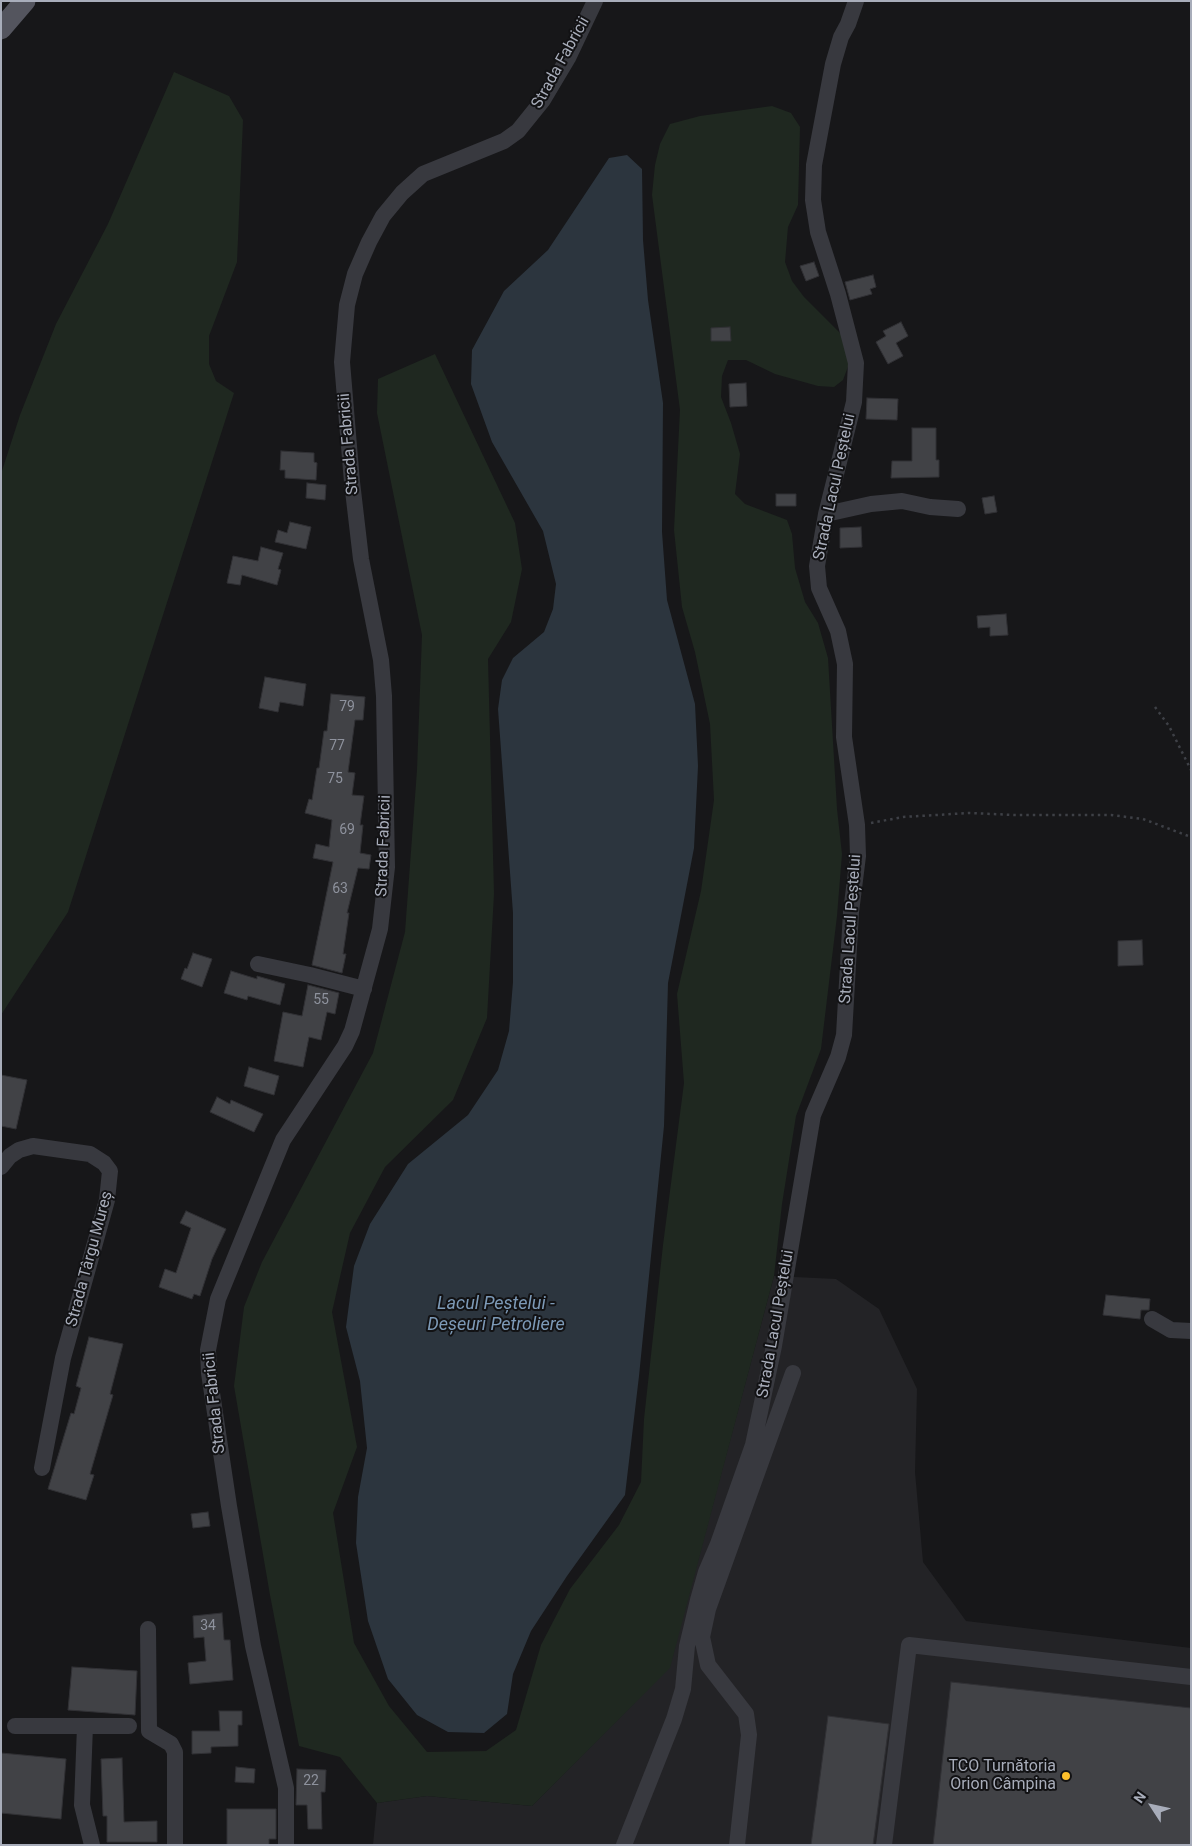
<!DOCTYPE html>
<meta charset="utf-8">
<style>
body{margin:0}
#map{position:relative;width:1192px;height:1846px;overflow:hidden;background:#171719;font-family:Roboto,sans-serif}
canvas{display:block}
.frame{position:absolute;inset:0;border:2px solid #a8adba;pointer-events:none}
.north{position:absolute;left:1127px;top:1781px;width:50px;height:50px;-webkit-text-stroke:4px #121214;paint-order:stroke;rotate:305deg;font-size:14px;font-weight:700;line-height:20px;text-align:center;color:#a8adba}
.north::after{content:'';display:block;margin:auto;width:18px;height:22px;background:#a8adba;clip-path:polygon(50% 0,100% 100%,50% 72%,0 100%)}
</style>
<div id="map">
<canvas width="1192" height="1846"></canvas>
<div class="frame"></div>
<div class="north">N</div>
</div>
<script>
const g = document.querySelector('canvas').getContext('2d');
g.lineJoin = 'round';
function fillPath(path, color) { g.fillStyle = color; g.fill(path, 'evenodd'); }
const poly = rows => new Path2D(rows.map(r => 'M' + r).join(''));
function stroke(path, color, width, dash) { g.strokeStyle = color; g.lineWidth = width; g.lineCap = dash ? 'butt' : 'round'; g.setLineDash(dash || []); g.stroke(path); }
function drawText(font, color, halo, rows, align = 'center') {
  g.font = font + ' Roboto,sans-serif'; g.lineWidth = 4; g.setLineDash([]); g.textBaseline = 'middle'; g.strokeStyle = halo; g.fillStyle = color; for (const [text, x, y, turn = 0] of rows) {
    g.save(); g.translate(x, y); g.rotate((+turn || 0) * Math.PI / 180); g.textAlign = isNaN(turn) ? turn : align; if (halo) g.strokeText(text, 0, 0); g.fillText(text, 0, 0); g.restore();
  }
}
fillPath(poly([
 [774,1276,836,1279,879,1309,917,1389,915,1472,923,1562,966,1621,1191,1648,1191,1845,373,1845,377,1803,427,1796,532,1806,669,1668]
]), '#232326');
fillPath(poly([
 [174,72,229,96,243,120,237,262,209,336,209,364,216,381,234,393,68,912,1,1015,1,474,20,415,56,324,108,224],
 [772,106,791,113,800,127,798,205,788,227,785,262,792,281,804,297,841,334,849,364,843,380,834,387,818,386,775,374,746,360,728,360,722,376,721,397,731,423,740,454,735,494,745,504,787,520,792,534,795,568,805,602,818,623,828,658,837,809,842,854,837,916,821,1049,796,1116,782,1204,774,1276,670,1668,532,1806,427,1796,377,1803,340,1757,299,1746,270,1595,234,1386,244,1307,262,1262,373,1053,405,932,417,770,422,635,377,413,378,379,435,354,515,523,522,569,511,622,488,659,494,894,487,1018,453,1100,385,1167,350,1233,332,1312,357,1447,333,1513,354,1643,389,1706,427,1752,486,1751,516,1730,541,1645,570,1589,619,1525,641,1482,644,1419,663,1245,684,1083,677,994,701,891,714,800,710,724,695,652,682,607,674,530,680,410,652,195,655,165,660,144,670,124,700,116]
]), '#1f2820');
fillPath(poly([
 [627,155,642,169,643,240,648,300,663,403,662,532,667,600,695,704,698,766,694,848,668,983,664,1126,639,1376,625,1495,567,1576,531,1631,513,1674,507,1714,484,1733,448,1732,417,1715,388,1679,368,1621,356,1543,358,1497,367,1448,360,1381,346,1327,354,1266,370,1224,408,1164,468,1115,498,1070,509,1031,513,982,513,913,498,709,502,680,513,658,544,632,553,609,556,584,543,531,492,442,471,384,472,350,504,291,548,250,609,158]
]), '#2c353e');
const building = poly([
 [814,262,819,276,806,281,800,266,814,262],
 [873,275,876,287,870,289,872,294,850,300,845,282,873,275],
 [901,322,908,336,896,343,903,356,888,364,876,342,886,336,883,331,901,322],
 [730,327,731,341,711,341,711,328,730,327],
 [746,383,747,406,730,407,729,384,746,383],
 [867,398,898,399,897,420,866,419,867,398],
 [912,428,936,428,936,460,939,460,939,477,891,478,892,461,912,461,912,428],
 [281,451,314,453,314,462,317,463,316,480,285,478,285,470,280,470,281,451],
 [307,483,326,485,325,500,306,498,307,483],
 [776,494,796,494,796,506,776,506,776,494],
 [994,496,997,512,985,514,982,498,994,496],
 [290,522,311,527,306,549,275,542,278,530,287,533,290,522],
 [861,527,862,547,840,548,840,528,861,527],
 [261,547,283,553,278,569,281,570,277,585,242,575,240,585,227,583,233,556,258,561,261,547],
 [1006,614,1008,635,990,636,990,627,978,628,977,616,1006,614],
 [265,677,306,684,303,706,280,702,278,712,259,708,265,677],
 [331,694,365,697,363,720,355,720,348,772,355,773,352,795,364,796,360,825,363,825,360,853,371,855,369,869,358,868,347,913,349,913,343,954,346,954,342,973,312,965,333,862,313,858,316,844,329,847,332,820,305,813,309,799,312,800,317,768,319,768,324,731,327,731,331,694],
 [1142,940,1143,965,1118,966,1118,941,1142,940],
 [193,953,212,959,202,987,181,979,185,968,187,969,193,953],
 [231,971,257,979,257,976,285,984,280,1005,248,996,247,1000,224,993,231,971],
 [308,985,339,993,335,1014,327,1012,321,1040,309,1037,303,1067,274,1061,283,1012,302,1016,308,985],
 [249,1067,279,1076,274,1095,244,1086,249,1067],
 [1,1075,27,1080,16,1129,1,1126,1,1075],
 [217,1097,230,1104,231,1100,263,1114,254,1132,210,1112,217,1097],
 [186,1211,226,1229,212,1259,200,1296,194,1294,192,1299,159,1287,165,1269,176,1273,191,1228,180,1223,186,1211],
 [1106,1295,1150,1299,1149,1310,1141,1310,1140,1319,1103,1315,1106,1295],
 [89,1337,123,1344,110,1394,113,1395,90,1474,94,1475,86,1500,48,1489,71,1413,74,1414,81,1388,76,1386,89,1337],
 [208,1512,210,1526,193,1528,191,1514,208,1512],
 [222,1613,224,1640,230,1640,233,1680,190,1684,188,1663,206,1661,204,1637,194,1638,193,1616,222,1613],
 [72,1667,137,1671,135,1715,68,1710,72,1667],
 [951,1682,1191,1708,1191,1845,933,1845,951,1682],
 [219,1711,242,1711,242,1725,238,1725,238,1746,211,1747,211,1753,192,1754,192,1731,220,1731,219,1711],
 [828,1716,889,1724,873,1845,811,1845,828,1716],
 [1,1753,66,1759,61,1819,1,1813,1,1753],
 [122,1758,124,1822,157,1821,157,1842,107,1842,107,1816,103,1816,101,1759,122,1758],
 [236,1767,255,1769,254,1783,235,1782,236,1767],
 [297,1769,326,1770,325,1792,321,1792,322,1829,308,1829,307,1805,296,1805,297,1769],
 [227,1809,276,1809,276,1839,269,1839,269,1845,227,1845,227,1809]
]);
fillPath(building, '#414246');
stroke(building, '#313135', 1);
stroke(poly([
 [1155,707,1169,726,1191,770],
 [871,823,903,817,969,813,1015,815,1111,815,1143,819,1191,837]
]), '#3e4046', 2.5, [2.5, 4]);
stroke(poly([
 [826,514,871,504,902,501,930,507,958,509],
 [258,964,310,975,364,989],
 [1,1167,10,1156,19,1150,33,1146,90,1154,104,1163,110,1171,107,1200,63,1358,42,1468],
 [1152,1319,1171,1330,1191,1331],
 [148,1629,149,1731,171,1744,175,1752,175,1845],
 [15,1726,129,1726],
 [85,1726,82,1805,92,1845],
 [286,1845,286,1788,253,1646,229,1506,209,1373,208,1350,218,1299,283,1140,345,1046,352,1031,380,929,387,867,384,696,381,660,361,559,352,482,342,362,347,305,355,274,369,242,383,216,402,193,423,174,504,141,518,131,543,100,568,58,595,1],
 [624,1845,674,1719,683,1689,687,1646,698,1600,706,1572,718,1544,753,1445,774,1346,813,1115,838,1057,844,1035,851,912,858,856,857,825,844,737,845,664,838,631,819,588,817,566,826,514,854,402,856,363,838,294,818,232,813,200,814,165,833,64,841,37,848,24,856,1],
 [737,1845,749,1735,746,1714,708,1665,702,1637,708,1609,793,1373],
 [884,1845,909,1645,1191,1677]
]), '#38393f', 16);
stroke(poly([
 [1,29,25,1]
]), '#54555e', 21);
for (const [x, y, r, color] of [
 [1066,1776,5,"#fdbf2b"]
]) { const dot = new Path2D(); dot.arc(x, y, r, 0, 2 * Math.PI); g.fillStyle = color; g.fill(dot); stroke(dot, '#121214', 2); }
drawText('14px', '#8e929d', null, [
 ["79",347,707],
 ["77",337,746],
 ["75",335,779],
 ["69",347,830],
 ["63",340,889],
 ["55",321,1000],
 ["34",208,1626],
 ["22",311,1781]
]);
drawText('16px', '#a8adba', '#121214', [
 ["Strada Fabricii",561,63,-61],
 ["Strada Fabricii",349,444,-95],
 ["Strada Lacul Peștelui",835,487,-78],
 ["Strada Fabricii",384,846,-88],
 ["Strada Lacul Peștelui",851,929,-86],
 ["Strada Târgu Mureș",90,1259,-75],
 ["Strada Lacul Peștelui",776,1324,-80],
 ["Strada Fabricii",215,1403,-96]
]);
drawText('16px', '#a8adba', '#121214', [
 ["TCO Turnătoria",1056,1767],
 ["Orion Câmpina",1056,1785]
], 'right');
drawText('italic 18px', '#7d9ab7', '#121214', [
 ["Lacul Peștelui -",496,1304],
 ["Deșeuri Petroliere",496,1325]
]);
</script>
